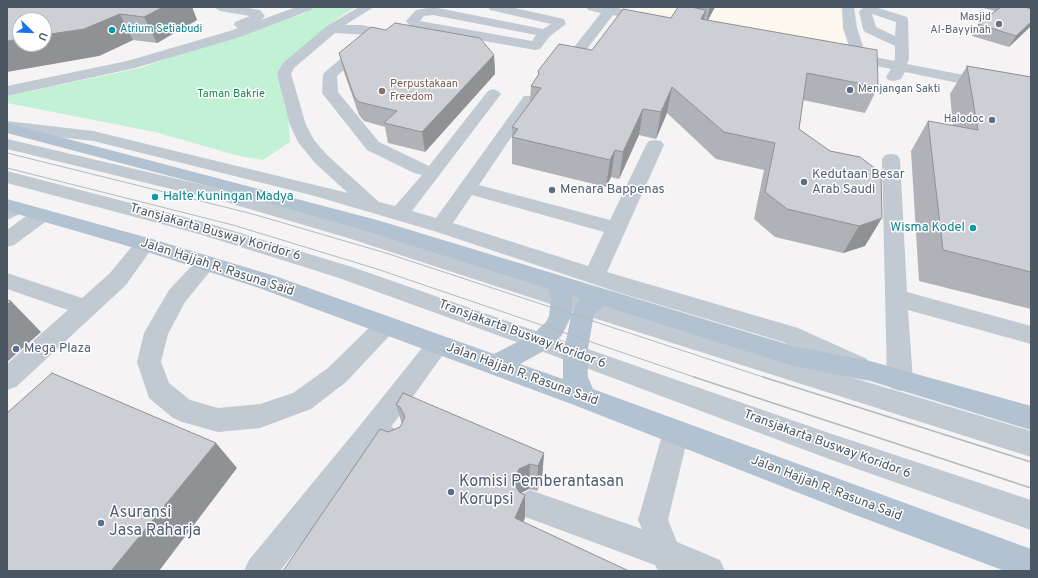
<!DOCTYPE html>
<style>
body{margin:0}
#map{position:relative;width:1038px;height:578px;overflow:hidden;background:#f5f3f3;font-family:Overpass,sans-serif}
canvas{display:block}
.frame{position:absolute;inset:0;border:8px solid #4a5661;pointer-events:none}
.north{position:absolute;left:12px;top:12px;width:40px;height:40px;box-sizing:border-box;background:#fff;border:1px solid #b7bbc0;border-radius:50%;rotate:113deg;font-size:11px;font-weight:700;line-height:16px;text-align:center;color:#4a5661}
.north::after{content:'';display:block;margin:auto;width:14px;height:18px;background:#1a73e8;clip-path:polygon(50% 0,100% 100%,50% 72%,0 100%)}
</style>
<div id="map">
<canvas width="1038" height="578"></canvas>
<div class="frame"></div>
<div class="north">U</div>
</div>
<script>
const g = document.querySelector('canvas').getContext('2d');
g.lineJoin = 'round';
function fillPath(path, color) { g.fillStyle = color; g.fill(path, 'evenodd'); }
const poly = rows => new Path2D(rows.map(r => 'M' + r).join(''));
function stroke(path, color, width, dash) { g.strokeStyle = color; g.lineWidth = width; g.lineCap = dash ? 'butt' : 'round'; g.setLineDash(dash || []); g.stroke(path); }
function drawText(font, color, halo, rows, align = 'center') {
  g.font = font + ' Overpass,sans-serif'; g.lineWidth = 3; g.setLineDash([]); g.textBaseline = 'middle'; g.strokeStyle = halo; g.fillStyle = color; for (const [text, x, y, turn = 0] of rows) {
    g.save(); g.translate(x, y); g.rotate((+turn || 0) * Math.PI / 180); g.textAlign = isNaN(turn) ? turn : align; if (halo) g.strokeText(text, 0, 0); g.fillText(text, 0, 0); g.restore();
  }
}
fillPath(poly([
 [622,7,840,7,846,45]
]), '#fdf9ef');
fillPath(poly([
 [314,7,355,7,334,21,285,65,290,142,263,160,239,156,155,132,7,103,7,96,140,68,229,37,303,14]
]), '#c3f1d5');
fillPath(poly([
 [214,7,242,7,260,10,265,16,261,20,296,7,313,7,311,10,240,37,135,68,7,96,7,86,127,61,230,31,238,28,234,25,235,22,250,16,220,11,214,7],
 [359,7,374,7,345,25,362,25,384,30,386,33,337,76,338,92,379,142,429,166,488,91,493,89,498,91,501,94,412,211,436,218,524,96,534,96,537,99,479,185,610,220,646,145,649,141,655,140,661,141,664,145,607,272,798,328,867,359,870,366,867,373,858,376,783,342,617,292,434,231,311,195,93,141,7,131,7,121,93,131,348,193,315,163,298,142,290,125,277,74,283,63,327,26,359,7],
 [335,33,369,35,325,72,323,75,322,93,367,150,414,173,422,175,395,206,379,202,327,155,314,140,306,125,291,74,294,68,335,33],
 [472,195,604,232,588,266,453,223,472,195],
 [433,7,543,29,551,24,490,10,488,7,510,7,564,19,566,24,550,36,540,49,535,50,417,29,412,28,406,21,416,10,433,7],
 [433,15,536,35,532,41,420,21,424,16,433,15],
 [586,7,613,7,653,15,655,18,649,22,613,15,577,62,567,62,565,59,567,56,601,13,588,10,586,7],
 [842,7,854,7,857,28,866,55,894,61,895,59,895,46,865,32,863,29,859,11,865,7,875,7,907,17,908,20,909,59,907,64,1031,88,1031,98,905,72,901,79,893,81,888,80,886,77,891,69,843,59,841,56,843,53,851,52,843,28,842,7],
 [872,14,896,22,895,36,876,27,872,14],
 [7,139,233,192,362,228,586,298,1031,431,1031,457,578,313,348,238,229,203,7,149,7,139],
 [891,154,897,155,900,159,907,292,1031,326,1031,344,908,310,913,380,909,388,900,391,891,388,887,380,882,159,885,155,891,154],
 [7,171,204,222,352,267,829,433,1031,500,1031,530,829,459,533,348,336,277,199,234,7,183,7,171],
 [17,202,24,204,27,208,24,212,7,220,7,205,17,202],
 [41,209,48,210,51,215,48,220,14,245,7,247,7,230,34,210,41,209],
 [145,237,152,239,155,244,126,285,16,387,7,390,7,364,68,310,7,289,7,273,82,298,110,273,138,239,145,237],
 [206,255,213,258,217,263,185,302,168,334,161,362,169,383,190,400,218,408,260,404,293,393,328,368,378,319,386,316,394,319,398,325,394,331,346,382,311,409,260,428,218,432,182,422,173,418,149,398,137,362,144,333,169,290,199,258,206,255],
 [438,335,446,338,450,345,391,427,394,428,398,437,394,446,384,449,377,447,280,571,244,571,249,560,362,423,430,338,438,335],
 [676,420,686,423,689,432,668,520,677,542,720,560,725,571,658,571,655,565,520,515,515,505,520,495,530,490,642,529,638,520,663,432,666,423,676,420]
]), '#c1cad2');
fillPath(poly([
 [7,123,377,220,793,346,870,361,1031,406,1031,430,870,381,793,366,604,306,594,314,587,354,588,377,593,389,1031,549,1031,571,1005,571,850,513,574,405,259,288,138,249,7,211,7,199,152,239,275,276,494,354,533,334,546,322,549,316,551,300,549,289,363,230,234,193,7,133,7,123],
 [572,296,581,299,578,301,572,314,572,296],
 [571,317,563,354,563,379,520,364,549,348,562,335,571,317]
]), '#b3c2d1');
stroke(poly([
 [7,153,249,213,386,253,766,378],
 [7,168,233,225,377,269,697,378]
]), '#b5b8bd', 1);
stroke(poly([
 [694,377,1031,488],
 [763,377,1031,462]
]), '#b5b8bd', 1.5);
fillPath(poly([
 [7,7,192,7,197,20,157,43,133,40,99,56],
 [678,7,715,7,707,21,878,87,865,113,803,100,799,129,830,151,860,157,865,246,843,253,775,237,754,219,764,170,716,159,667,113,656,139,639,135,619,179,611,177,606,187,512,164,512,127,530,102,531,86,538,75,538,71,671,18],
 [979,7,1025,7,1031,26,1009,47,972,36,978,24,995,11],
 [339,53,494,55,495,74,425,152,388,143,385,127,364,121,359,115,344,72],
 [967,66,1031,77,1031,309,919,281,911,151,928,121,953,126,950,94],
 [396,405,544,453,542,478,537,491,529,489,521,493,525,495,525,518,523,522,283,571,388,432,400,427,402,424]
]), '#b0b2b7');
fillPath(poly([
 [163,7,192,7,197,20,157,43,144,17],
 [710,7,715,7,706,24],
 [706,10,700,34,701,19],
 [120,14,133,40,99,56,7,72,7,41,20,39,20,44,44,44,44,35],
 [1031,22,1031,26,1009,47,1016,36],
 [494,55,495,74,425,152,422,132],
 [672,87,667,113,656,139,661,112],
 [643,109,639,135,619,179,623,152],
 [615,150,611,177,606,187,610,160],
 [882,218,865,246,843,253,859,226],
 [11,301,41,332,7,362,7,305],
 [216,443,237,468,159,571,111,571],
 [544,453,542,478,537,491,538,466],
 [530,464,529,489,519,494,513,480,519,469],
 [525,495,525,518,515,540,515,518]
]), '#909195');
const building = poly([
 [7,7,163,7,144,17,120,14,84,29,44,35,44,20,20,20,20,39,7,41,7,7],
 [678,7,691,7,706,10,701,19,877,50,878,87,807,73,799,129,830,151,860,157,881,173,882,218,859,226,787,209,765,192,775,143,724,132,672,87,661,112,643,109,623,152,615,150,610,160,512,137,518,129,512,127,541,88,531,86,539,74,538,71,559,44,592,50,623,9,671,18,678,7],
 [1001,7,1025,7,1031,9,1031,22,1016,36,978,24,1001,7],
 [395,23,480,38,494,55,422,132,384,123,397,111,359,102,354,96,339,53,371,27,386,30,395,23],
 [967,66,1031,77,1031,272,943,250,928,121,978,130,967,66],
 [7,300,11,301,7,305,7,300],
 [52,373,216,443,111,571,7,571,7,413,52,373],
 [403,393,544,453,538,466,530,464,519,469,513,480,519,492,525,495,515,518,629,571,283,571,380,429,388,432,400,427,405,417,400,407,396,405,403,393]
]);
fillPath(building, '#cdcfd5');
stroke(building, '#909195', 1);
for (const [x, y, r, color] of [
 [999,24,4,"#6b7280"],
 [112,30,4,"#0f9aa8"],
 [850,90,4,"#5c6f8a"],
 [382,91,4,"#8d6e63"],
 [992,120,4,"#5c6f8a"],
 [804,182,4,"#5c6f8a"],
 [552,190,4,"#5c6f8a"],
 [155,197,4,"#0f9aa8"],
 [973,228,4,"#0f9aa8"],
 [16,349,4,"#5c6f8a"],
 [451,492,4,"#5c6f8a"],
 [101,523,4,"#5c6f8a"]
]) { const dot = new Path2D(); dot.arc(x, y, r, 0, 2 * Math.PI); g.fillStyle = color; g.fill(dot); stroke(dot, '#fff', 1.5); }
drawText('11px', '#5b616d', '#fff', [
 ["Masjid",991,18],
 ["Al-Bayyinah",991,31]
], 'right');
drawText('11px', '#0d838f', '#fff', [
 ["Atrium Setiabudi",120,30]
], 'left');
drawText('11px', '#785e54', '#fff', [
 ["Perpustakaan",390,85],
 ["Freedom",390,98]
], 'left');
drawText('11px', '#4e5e75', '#fff', [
 ["Menjangan Sakti",858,90],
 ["Halodoc",984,120,"right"]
], 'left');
drawText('11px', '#17864f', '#fff', [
 ["Taman Bakrie",231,95]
]);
drawText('13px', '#4e5e75', '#fff', [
 ["Kedutaan Besar",812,175],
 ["Arab Saudi",812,190],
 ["Menara Bappenas",560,190],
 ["Mega Plaza",24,349]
], 'left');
drawText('13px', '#0d838f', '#fff', [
 ["Halte Kuningan Madya",163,197],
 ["Wisma Kodel",965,228,"right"]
], 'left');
drawText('13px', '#4a5661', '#fff', [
 ["Transjakarta Busway Koridor 6",215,233,16],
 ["Jalan Hajjah R. Rasuna Said",217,268,18],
 ["Transjakarta Busway Koridor 6",522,335,20],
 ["Jalan Hajjah R. Rasuna Said",522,375,20],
 ["Transjakarta Busway Koridor 6",827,445,20],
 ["Jalan Hajjah R. Rasuna Said",826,489,21]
]);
drawText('16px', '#4e5e75', '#fff', [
 ["Komisi Pemberantasan",459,483],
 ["Korupsi",459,501],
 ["Asuransi",109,514],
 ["Jasa Raharja",109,532]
], 'left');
</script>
